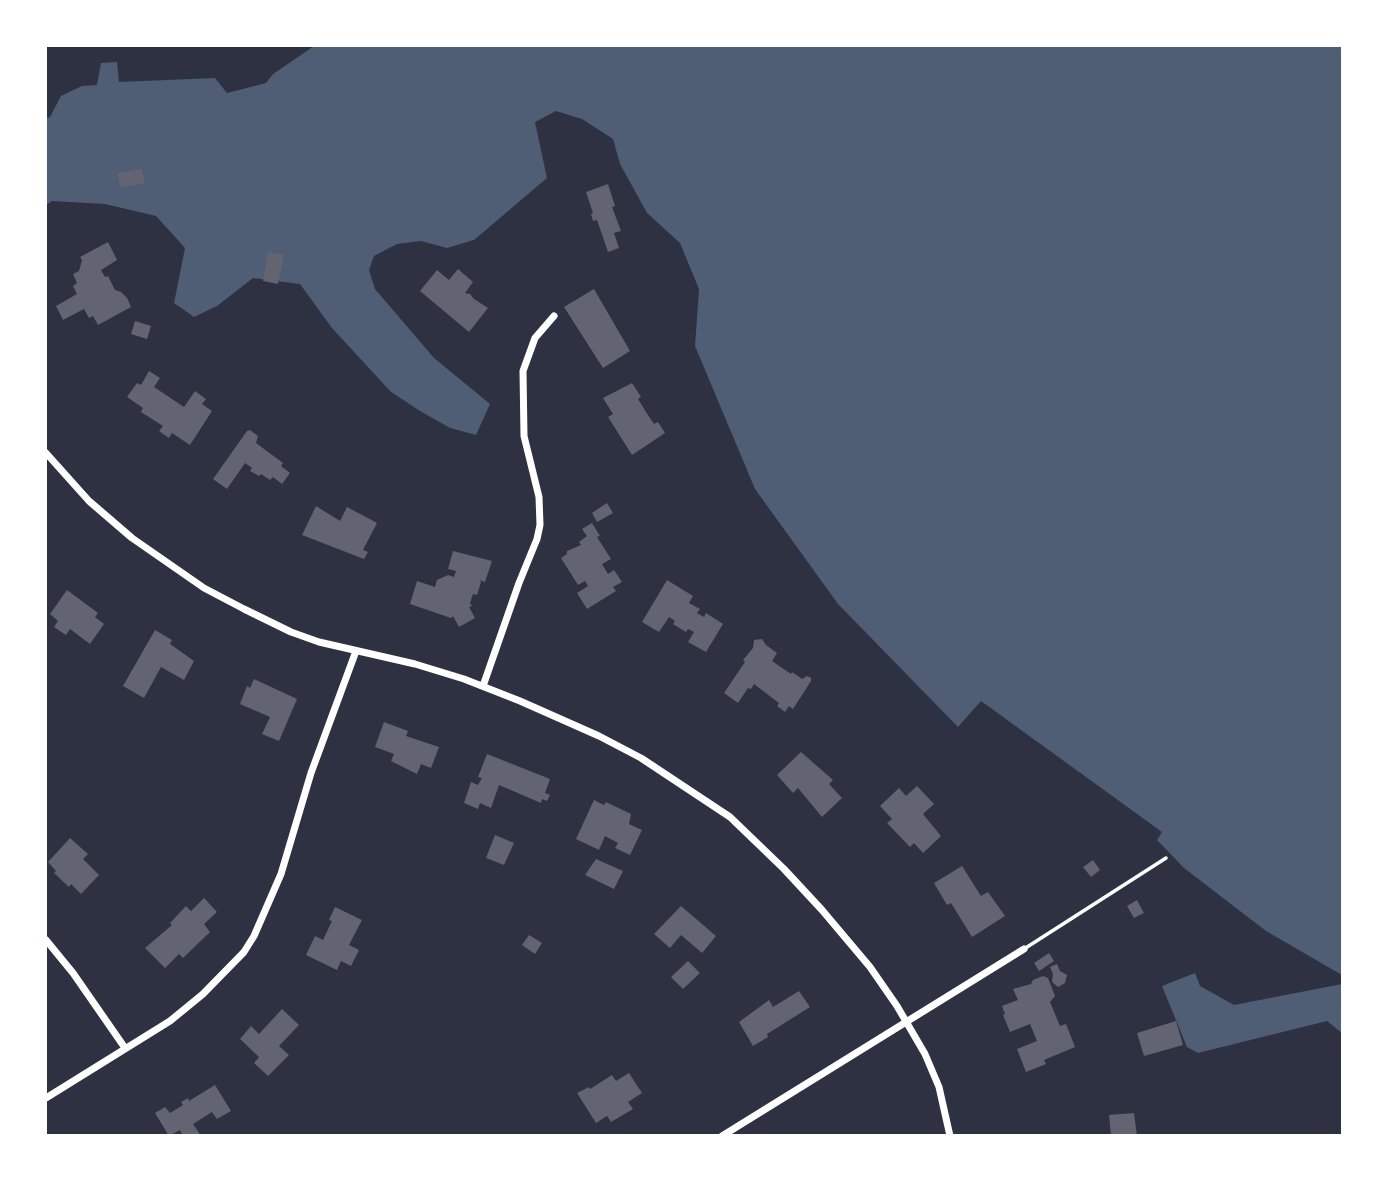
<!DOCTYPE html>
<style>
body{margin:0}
#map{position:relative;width:1388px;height:1181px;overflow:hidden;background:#2d3142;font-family:"Roboto Serif",serif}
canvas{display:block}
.frame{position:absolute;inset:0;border:47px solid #fff;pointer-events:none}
</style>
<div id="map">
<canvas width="1388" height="1181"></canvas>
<div class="frame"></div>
</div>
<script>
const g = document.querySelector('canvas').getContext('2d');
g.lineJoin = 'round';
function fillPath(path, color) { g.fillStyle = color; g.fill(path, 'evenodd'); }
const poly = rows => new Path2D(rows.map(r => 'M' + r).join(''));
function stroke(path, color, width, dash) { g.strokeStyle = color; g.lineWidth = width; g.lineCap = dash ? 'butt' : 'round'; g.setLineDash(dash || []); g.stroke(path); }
fillPath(poly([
 [314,46,1342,46,1342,975,1266,931,1184,868,1157,840,1162,832,981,701,958,727,838,604,755,489,695,346,699,289,680,243,647,213,620,164,613,139,582,119,556,111,535,122,547,178,474,240,447,248,421,241,397,244,374,256,369,270,375,289,434,358,490,404,476,435,450,428,420,411,391,392,332,328,300,284,253,278,217,306,194,317,174,303,185,248,156,216,105,204,52,201,46,205,46,119,50,117,61,96,82,86,97,85,101,63,117,62,119,82,215,78,227,93,266,83,273,74],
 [1195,973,1200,986,1234,1005,1342,984,1342,1033,1327,1021,1198,1053,1187,1047,1162,986]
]), '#4f5d75');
fillPath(poly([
 [142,169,145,183,120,188,118,173],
 [608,184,615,206,612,207,621,231,614,233,619,248,608,252,597,220,593,221,591,214,593,213,586,192],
 [108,242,117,260,101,270,105,277,108,276,115,290,121,292,127,298,131,307,98,325,93,316,89,318,84,309,63,320,56,306,77,294,73,286,77,283,73,274,79,271,82,260,80,257],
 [268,252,284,255,278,284,263,281],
 [458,269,473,282,465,293,470,294,474,299,488,308,469,332,420,291,437,270,449,280],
 [594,289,630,351,603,368,564,307],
 [135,321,151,326,147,339,131,334],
 [149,371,160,378,154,387,184,407,195,391,206,399,202,404,212,411,190,445,172,433,169,438,159,431,163,426,141,412,143,408,127,397,137,383,141,385],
 [632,383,641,397,638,399,646,412,654,424,658,422,665,433,632,455,608,417,613,414,603,398],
 [250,430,258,436,256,443,283,463,281,466,290,473,282,484,273,477,270,480,261,474,259,476,250,471,252,468,245,463,227,489,213,479,247,431],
 [607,503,613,513,597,522,592,513],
 [316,506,340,521,347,507,377,523,363,550,368,552,364,559,302,535],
 [592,523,600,536,597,537,611,559,602,564,608,574,614,570,622,582,613,587,616,591,587,609,577,593,588,586,585,581,578,585,561,558,567,554,567,551,581,545,579,542,587,536,582,529],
 [453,551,492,561,485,582,479,580,481,582,477,595,473,594,470,603,472,606,469,607,475,618,459,627,453,616,451,618,410,604,417,581,435,587,437,580,448,575,454,577,456,571,448,569],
 [667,580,693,596,689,603,700,609,697,613,704,617,706,613,723,624,706,652,688,642,694,632,688,629,686,632,673,624,675,621,669,617,659,632,642,622],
 [67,590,98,613,95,617,104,624,90,644,70,629,66,635,54,627,58,621,50,614],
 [155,630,172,640,170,644,194,661,184,680,161,667,144,698,123,686],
 [762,639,766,645,777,653,772,661,791,674,792,672,802,679,807,676,811,678,811,681,793,709,789,706,785,712,777,706,779,703,754,684,751,689,748,688,738,703,724,693,745,662,743,660,753,648,754,640],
 [254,679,297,699,279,741,262,734,270,717,240,704,247,686,250,688],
 [384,722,408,731,406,736,439,747,431,768,421,764,417,774,391,761,394,754,375,747],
 [801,752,833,780,829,784,842,798,822,817,798,788,793,793,777,775],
 [487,754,550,779,545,793,550,795,547,801,542,799,541,803,499,785,491,808,480,803,478,809,464,803,471,782,478,785,482,778,478,777],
 [917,786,934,804,923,814,941,836,923,853,914,843,910,847,887,823,892,819,880,806,899,788,906,796],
 [594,800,604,805,606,802,631,814,629,824,642,830,630,855,615,848,618,843,605,836,599,850,576,839],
 [495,835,514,843,504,865,486,858],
 [70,838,88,854,83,859,99,875,81,894,71,884,69,887,54,873,56,871,48,862],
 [596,859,623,871,614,889,585,875],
 [1093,860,1100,870,1091,877,1083,867],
 [962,866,981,896,988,892,1005,916,972,937,951,903,947,905,934,883],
 [204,898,217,912,204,924,210,932,183,958,179,954,165,968,145,948,172,925,170,923,186,906,191,911],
 [1137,900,1144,913,1134,918,1127,906],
 [681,906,716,936,702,953,681,935,670,948,654,934],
 [335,907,362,920,349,945,359,950,351,966,341,961,337,970,306,955,315,936,323,940,332,921,329,920],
 [529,935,542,943,535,954,522,945],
 [1049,953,1054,961,1039,971,1034,963],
 [688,961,700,973,683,989,671,977],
 [1057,964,1060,971,1067,975,1065,983,1058,987,1052,982,1053,974,1050,967],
 [1043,976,1048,978,1055,996,1050,1002,1060,1026,1066,1024,1075,1047,1044,1060,1046,1064,1026,1072,1017,1049,1037,1041,1030,1024,1010,1032,1003,1015,1005,1014,1002,1006,1018,1000,1013,989,1031,984,1033,980],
 [799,991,810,1007,767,1034,768,1037,753,1046,739,1022,769,1000,773,1007],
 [282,1009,299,1025,279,1046,289,1055,268,1076,254,1063,259,1057,240,1039,251,1026,259,1034],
 [1176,1021,1183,1045,1144,1056,1137,1033],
 [629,1073,642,1093,628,1102,633,1109,611,1122,607,1116,596,1123,577,1093,589,1087,590,1089,612,1075,616,1081],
 [215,1085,231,1111,217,1119,212,1112,193,1124,201,1136,183,1136,180,1130,169,1136,155,1113,165,1107,170,1113,183,1105,181,1102,188,1098,189,1101],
 [1134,1113,1137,1136,1111,1136,1109,1115]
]), '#626471');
stroke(poly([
 [1024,949,1166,858]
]), '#fff', 3.5);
stroke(poly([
 [46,453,89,501,132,538,204,588,244,609,291,632,319,642,415,664,464,679,520,701,599,736,641,758,730,817,784,869,822,910,870,967,897,1006,925,1054,939,1087,950,1136],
 [483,686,519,583,537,539,540,525,539,497,524,436,523,371,535,338,554,316],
 [46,940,73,973,125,1048],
 [46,1098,170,1021,203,994,244,952,254,936,281,874,311,773,356,651],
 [722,1136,1024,949]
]), '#fff', 7);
</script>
